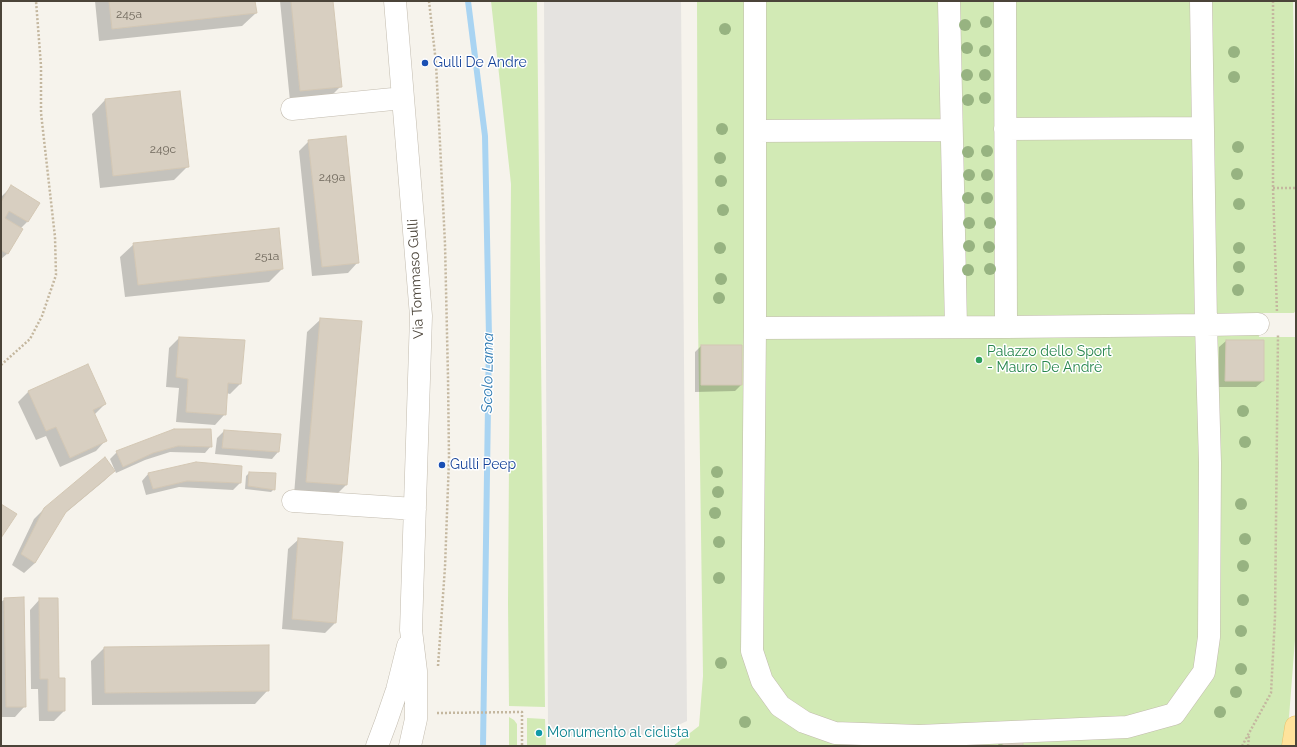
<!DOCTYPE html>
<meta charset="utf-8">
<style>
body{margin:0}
#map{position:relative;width:1297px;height:747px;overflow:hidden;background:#f6f3ec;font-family:Raleway,sans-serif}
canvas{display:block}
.frame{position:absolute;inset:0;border:2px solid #4b4439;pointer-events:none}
</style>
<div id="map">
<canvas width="1297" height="747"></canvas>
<div class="frame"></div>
</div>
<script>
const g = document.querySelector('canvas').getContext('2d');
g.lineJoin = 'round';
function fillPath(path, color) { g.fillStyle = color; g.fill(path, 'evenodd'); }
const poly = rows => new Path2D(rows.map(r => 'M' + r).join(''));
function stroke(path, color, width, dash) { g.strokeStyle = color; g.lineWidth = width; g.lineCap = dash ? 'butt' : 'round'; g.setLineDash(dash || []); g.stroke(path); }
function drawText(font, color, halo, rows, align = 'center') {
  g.font = font + ' Raleway,sans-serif'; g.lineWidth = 3; g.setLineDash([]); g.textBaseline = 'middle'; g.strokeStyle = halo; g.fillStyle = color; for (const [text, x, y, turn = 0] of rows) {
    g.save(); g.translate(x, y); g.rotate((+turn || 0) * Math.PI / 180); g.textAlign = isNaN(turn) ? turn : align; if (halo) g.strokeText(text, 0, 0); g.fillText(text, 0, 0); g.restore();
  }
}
fillPath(poly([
 [491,1,537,1,545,707,509,706,508,603,511,184],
 [697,1,1293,1,1296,166,1296,310,1294,313,1258,313,1259,337,1296,337,1296,627,1289,717,1282,746,673,746,699,726,703,676,698,320],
 [1259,340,1264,340,1264,381,1260,381],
 [509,717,514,720,517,724,517,746,509,746],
 [527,718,545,719,546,746,527,746]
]), '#d2eab5');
fillPath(poly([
 [544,1,681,1,687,721,657,735,561,736,548,724]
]), '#e5e3e0');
fillPath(poly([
 [95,1,254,1,256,13,242,26,99,41],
 [280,1,332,1,341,86,331,96,290,101],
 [180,92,187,167,174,180,100,188,92,114,105,100],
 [309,141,358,262,348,273,312,276,299,151],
 [11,187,39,203,27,222,20,229,21,229,7,254,1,259,1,197],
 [134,244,282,269,269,282,125,297,120,257],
 [321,319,346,485,333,498,294,495,307,332],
 [179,338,240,384,230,394,226,393,225,414,215,425,176,422,179,388,166,387,169,348],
 [1226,341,1263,341,1263,381,1256,387,1219,387,1219,347],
 [701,346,741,385,735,391,695,392,695,352],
 [28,392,105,404,94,415,106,440,96,451,60,467,46,436,36,440,18,402],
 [175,430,211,446,205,453,170,452,145,460,116,473,110,459,117,452],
 [224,431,278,452,272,459,215,454,217,438],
 [114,471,104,481,63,515,35,563,24,573,12,565,34,519,45,508],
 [249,473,274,489,271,492,245,489,246,476],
 [148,474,240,483,233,490,179,487,146,495,142,481],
 [299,539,335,623,325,633,282,629,288,549],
 [5,599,25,706,15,717,1,717,1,602],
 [40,599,64,711,54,721,39,721,38,689,31,689,30,610],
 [104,648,268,690,255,704,92,705,91,661],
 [968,738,968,746,943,746,943,745],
 [1004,738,1022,746,997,746]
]), '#0003');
stroke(poly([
 [468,1,485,136,489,337,483,746]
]), '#a9d4f2', 6);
const building = poly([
 [109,1,255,1,257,13,112,29,109,1],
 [291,1,333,1,342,87,300,91,291,1],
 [180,91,189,167,113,176,105,99,180,91],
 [346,136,359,263,322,267,308,140,346,136],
 [11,185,40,203,28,222,9,211,5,218,23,229,8,254,1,250,1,202,11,185],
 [279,228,283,269,138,285,133,243,279,228],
 [320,318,362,321,347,485,306,482,320,318],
 [179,337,245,340,241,384,228,383,226,415,186,412,188,379,176,377,179,337],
 [1226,340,1264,340,1264,381,1225,381,1226,340],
 [701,345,742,345,742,385,701,385,701,345],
 [88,364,106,404,93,410,107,441,70,458,56,427,46,431,28,391,88,364],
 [174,429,211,429,212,447,178,446,153,453,123,467,116,451,174,429],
 [224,430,281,434,279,452,222,448,224,430],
 [105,457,115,471,66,512,35,563,21,554,44,508,105,457],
 [196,462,242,466,241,483,187,481,153,489,148,473,196,462],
 [249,472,276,473,275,490,248,486,249,472],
 [1,504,17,514,1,538,1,504],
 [298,538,343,542,336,623,292,619,298,538],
 [24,597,26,707,6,707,4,598,24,597],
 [39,598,58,598,59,678,65,678,65,711,48,711,48,679,40,679,39,598],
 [269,645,269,691,105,693,104,647,269,645],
 [1003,737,1023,737,1023,746,1003,746,1003,737]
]);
fillPath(building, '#d8cfc1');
stroke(building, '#d3c7b4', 1);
const minor = poly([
 [395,1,421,316,411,630,416,671,416,719,410,746],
 [755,1,755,328],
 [949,1,956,327],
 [1005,1,1006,327,755,328,752,651,762,681,780,706,804,722,835,733,919,736,1127,727,1174,714,1204,672,1209,637,1210,463,1206,325,1258,324],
 [292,109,403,98],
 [1005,129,1203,128],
 [755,131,951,130],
 [1006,327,1206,325,1201,1],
 [293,501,415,509],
 [377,746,386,722,397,690,408,646]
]);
const major = poly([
 [1293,746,1296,727]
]);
stroke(minor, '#c2bbae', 23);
stroke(major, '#e6c16a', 23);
stroke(poly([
 [429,1,436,63,445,244,448,378,449,459,445,567,438,666],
 [1273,1,1273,188,1277,313],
 [1273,188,1296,188],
 [1,365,30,339,42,316,56,275,55,237,41,113,41,66,36,1],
 [437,713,522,712,522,746],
 [1242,746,1271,693,1275,617,1278,334],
 [1248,746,1249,736]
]), '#c4b79f', 2.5, [2, 2]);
stroke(minor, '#fff', 22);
stroke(major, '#ffe39c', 22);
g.fillStyle = '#97b381';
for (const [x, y] of [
 [986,22],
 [965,25],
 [725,29],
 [967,48],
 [985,51],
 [1234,52],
 [967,75],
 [985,75],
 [1234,77],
 [985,98],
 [968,100],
 [722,129],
 [1238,147],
 [987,151],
 [968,152],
 [720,158],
 [1237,174],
 [969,175],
 [987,175],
 [721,181],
 [968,198],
 [987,198],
 [1239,204],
 [723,210],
 [969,223],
 [990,223],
 [969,246],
 [989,247],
 [720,248],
 [1239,248],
 [1239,267],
 [990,269],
 [968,270],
 [721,279],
 [1238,290],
 [719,298],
 [1243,411],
 [1245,442],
 [717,472],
 [718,492],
 [1241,504],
 [715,513],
 [1245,539],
 [719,542],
 [1243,566],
 [719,578],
 [1243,600],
 [1241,631],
 [721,663],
 [1241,669],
 [1236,692],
 [1220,712],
 [745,722]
]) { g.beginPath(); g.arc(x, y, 6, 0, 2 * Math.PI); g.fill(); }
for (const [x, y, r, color] of [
 [425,63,4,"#1a4fb4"],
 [979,360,4,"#2e9e5b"],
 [442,465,4,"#1a4fb4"],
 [539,733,4,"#0f9aa8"]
]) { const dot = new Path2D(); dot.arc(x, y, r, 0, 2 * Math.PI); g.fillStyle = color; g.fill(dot); stroke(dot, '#fff', 1.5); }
drawText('12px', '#6e675b', null, [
 ["245a",129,14],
 ["249c",163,149],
 ["249a",332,177],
 ["251a",267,256]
]);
drawText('14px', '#164399', '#fff', [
 ["Gulli De Andre",433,63],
 ["Gulli Peep",450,465]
], 'left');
drawText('14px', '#4b4439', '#fff', [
 ["Via Tommaso Gulli",416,279,-93]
]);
drawText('14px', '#27864d', '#fff', [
 ["Palazzo dello Sport",987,352],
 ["- Mauro De Andrè",987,368]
], 'left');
drawText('14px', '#0d838f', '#fff', [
 ["Monumento al ciclista",547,733]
], 'left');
drawText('italic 15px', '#2e7ab2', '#fff', [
 ["Scolo Lama",488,373,-89]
]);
</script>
